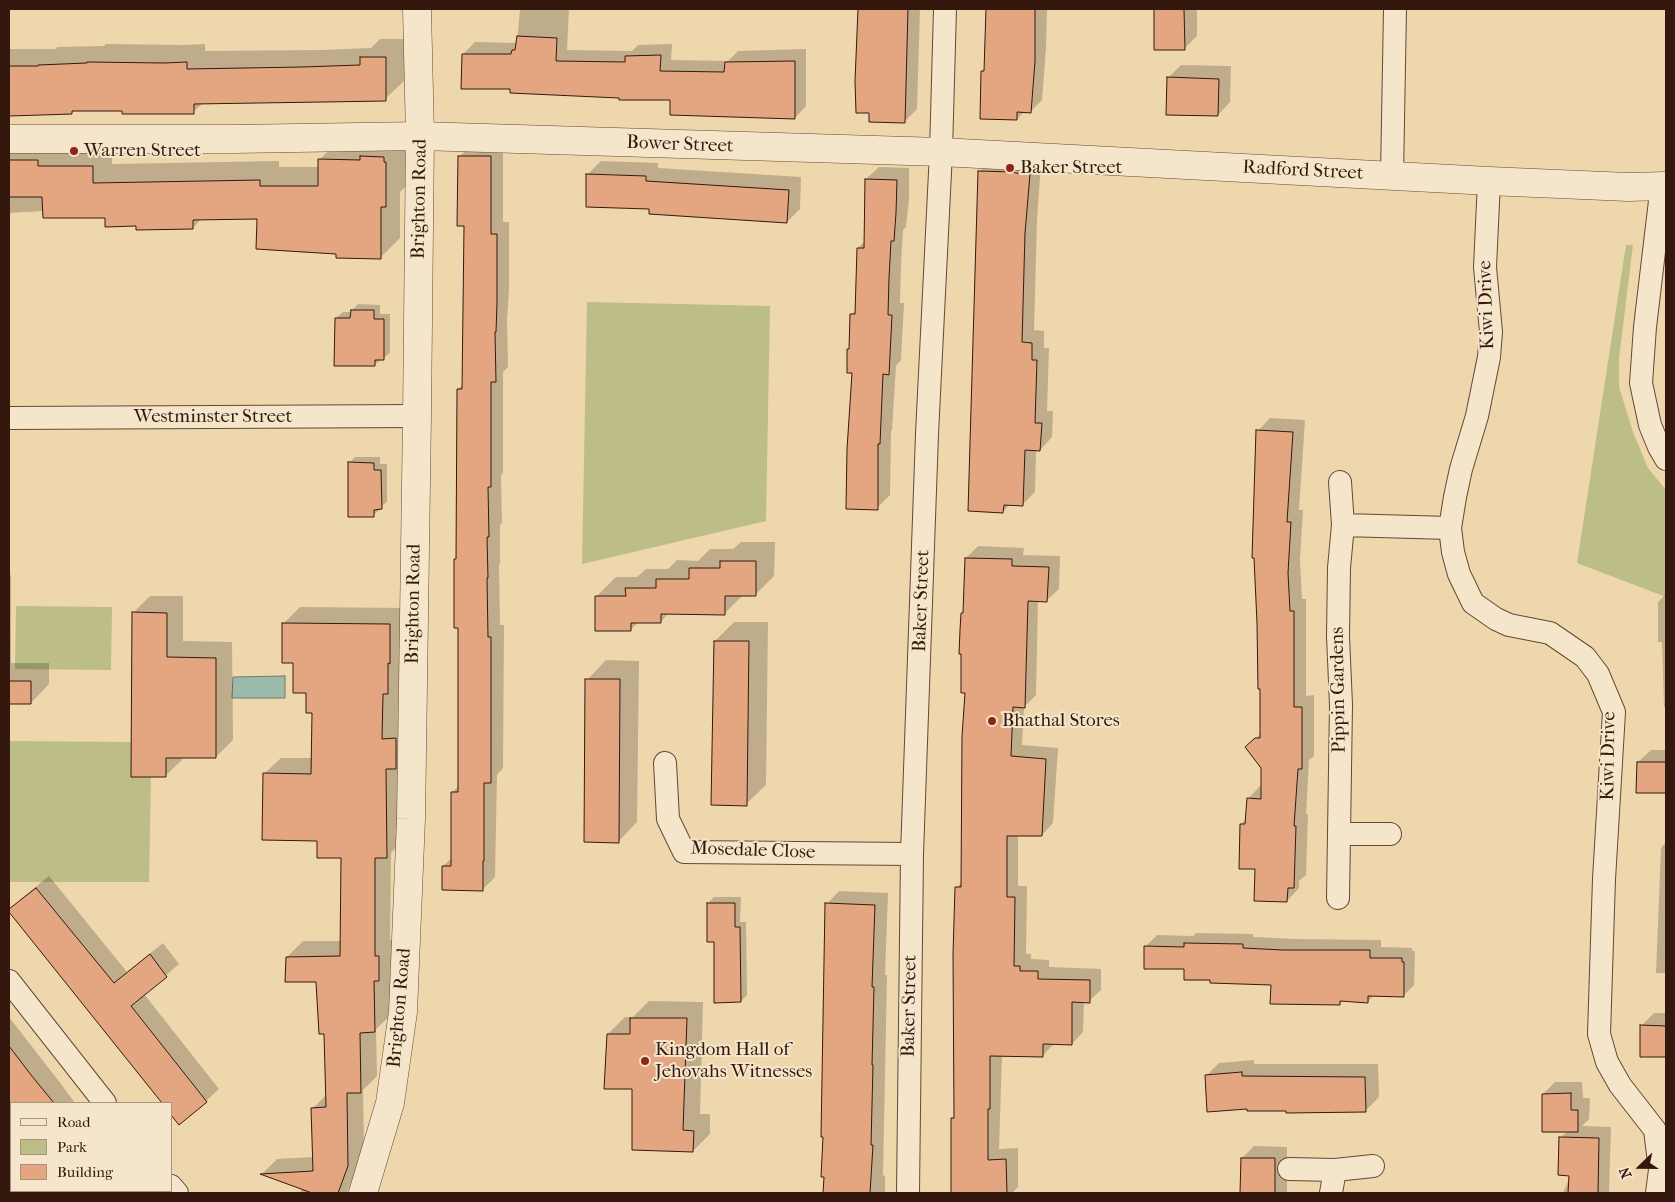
<!DOCTYPE html>
<style>
body{margin:0}
#map{position:relative;width:1675px;height:1202px;overflow:hidden;background:#efd7ad;font-family:"IM FELL French Canon",serif}
canvas{display:block}
.frame{position:absolute;inset:0;border:10px solid #35180d;pointer-events:none}
.legend{position:absolute;left:10px;top:1102px;width:162px;height:90px;box-sizing:border-box;background:#f5e5ca;border:1px solid #a8937e;margin:0;padding:6px 9px;list-style:none;font-size:15px;color:#35180d}
.legend li{display:flex;align-items:center;gap:10px;height:25px}
.legend b{width:25px;border:1px solid #a8937e}
.north{position:absolute;left:1615px;top:1142px;width:50px;height:50px;-webkit-text-stroke:4px #f5e5ca;paint-order:stroke;rotate:248deg;font-size:14px;font-weight:700;line-height:20px;text-align:center;color:#35180d}
.north::after{content:'';display:block;margin:auto;width:18px;height:22px;background:#35180d;clip-path:polygon(50% 0,100% 100%,50% 72%,0 100%)}
</style>
<div id="map">
<canvas width="1675" height="1202"></canvas>
<div class="frame"></div>
<ul class="legend">
<li><b style="height:6px;background:#f5e5ca"></b>Road</li>
<li><b style="height:14px;background:#bdbd87"></b>Park</li>
<li><b style="height:14px;background:#e4a681"></b>Building</li>
</ul>
<div class="north">N</div>
</div>
<script>
const g = document.querySelector('canvas').getContext('2d');
g.lineJoin = 'round';
function fillPath(path, color) { g.fillStyle = color; g.fill(path, 'evenodd'); }
const poly = rows => new Path2D(rows.map(r => 'M' + r).join(''));
function stroke(path, color, width, dash) { g.strokeStyle = color; g.lineWidth = width; g.lineCap = dash ? 'butt' : 'round'; g.setLineDash(dash || []); g.stroke(path); }
function drawText(font, color, halo, rows, align = 'center') {
  g.font = font + ' "IM FELL French Canon",serif'; g.lineWidth = 4; g.setLineDash([]); g.textBaseline = 'middle'; g.strokeStyle = halo; g.fillStyle = color; for (const [text, x, y, turn = 0] of rows) {
    g.save(); g.translate(x, y); g.rotate((+turn || 0) * Math.PI / 180); g.textAlign = isNaN(turn) ? turn : align; if (halo) g.strokeText(text, 0, 0); g.fillText(text, 0, 0); g.restore();
  }
}
fillPath(poly([
 [1626,245,1633,245,1619,358,1619,387,1633,432,1648,468,1666,490,1666,597,1577,563],
 [587,302,770,306,766,521,582,564],
 [16,606,112,607,111,670,15,669],
 [9,741,131,742,131,777,151,777,149,882,9,882]
]), '#bdbd87');
const water = poly([
 [285,676,285,698,232,698,233,677,285,676]
]);
fillPath(water, '#9abaab');
stroke(water, '#72796c', 1);
fillPath(poly([
 [520,9,569,9,567,50,632,51,638,45,672,44,671,60,728,61,738,51,806,49,806,106,795,118,671,99,512,88,463,54,475,42,517,43],
 [859,9,920,9,917,109,904,122,871,112,856,81],
 [987,9,1047,9,1046,48,1042,100,1030,112,1024,112,1017,119,982,71,985,69],
 [1155,9,1197,9,1197,36,1184,49,1155,49],
 [380,39,404,39,404,81,385,99,203,103,193,112,124,110,75,110,71,113,9,115,9,49,56,49,57,47,104,46,106,44,183,45,205,44,205,51,321,50,371,48],
 [1181,65,1231,66,1230,102,1218,115,1168,78],
 [339,140,405,143,406,186,400,192,400,238,380,258,337,252,258,218,202,218,193,228,138,225,107,217,44,211,9,213,9,141,112,147,112,164,279,161,279,167,319,167,319,160],
 [472,144,503,144,503,222,509,222,509,290,507,319,508,367,503,372,503,473,501,476,502,523,500,525,500,564,499,565,500,625,504,625,503,768,497,775,495,877,482,890,443,866,452,858,452,792,459,786,459,627,456,559,458,557,458,389,464,384,465,224,459,157],
 [992,159,1041,162,1037,220,1034,330,1044,331,1044,348,1049,348,1047,411,1053,411,1052,437,1040,450,1036,450,1035,492,1022,505,1010,504,1003,512,980,171],
 [601,161,658,163,658,168,801,177,800,209,787,222,650,207,588,174],
 [879,167,909,168,909,199,906,227,903,230,901,264,900,303,904,303,901,360,896,366,892,430,891,431,890,495,877,508,853,372,851,348,852,314,856,310,858,248,865,241,866,179],
 [358,304,380,305,380,314,390,314,390,353,374,365,336,318,343,312,352,312,352,310],
 [1270,418,1305,420,1299,510,1303,510,1300,560,1302,599,1306,599,1306,696,1314,695,1314,756,1309,760,1306,814,1308,814,1306,875,1299,881,1299,888,1287,901,1256,868,1241,824,1247,819,1248,799,1260,786,1262,786,1262,768,1247,747,1262,732,1258,431],
 [355,457,380,457,380,464,387,464,387,502,379,508,379,510,373,516,349,463],
 [741,542,775,542,774,576,755,595,743,595,724,614,669,613,660,622,639,622,630,630,597,596,616,577,637,577,646,569,668,569,677,560,698,561,710,549,733,549],
 [978,546,1024,548,1023,555,1060,556,1059,589,1047,600,1038,600,1036,695,1024,707,1022,745,1058,748,1053,823,1042,835,1018,835,1018,886,1027,886,1026,954,1031,954,1031,959,1049,960,1049,967,1101,969,1101,990,1089,1001,1084,1001,1083,1032,1072,1044,1055,1043,1042,1056,1002,1055,999,1149,1018,1148,1018,1187,1012,1193,951,1193,952,1118,955,1116,956,888,962,882,966,691,962,614,964,611,966,558],
 [9,575,11,575,11,663,49,663,49,684,31,703,9,703],
 [1666,594,1666,707,1664,707,1662,642,1658,642,1658,602],
 [150,596,183,596,183,641,232,642,233,740,216,757,182,757,182,760,165,776,133,613],
 [300,607,406,608,404,676,399,681,398,723,411,723,402,841,391,853,390,940,395,940,395,964,390,968,391,1015,376,1029,377,1076,363,1090,364,1149,347,1193,300,1193,302,1188,262,1174,277,1159,314,1157,313,1108,327,1094,326,1033,317,981,287,957,303,941,341,941,342,857,318,840,264,774,281,758,313,758,313,712,308,692,295,662,284,623],
 [734,622,768,622,766,785,746,804,715,641],
 [606,660,639,661,637,822,618,842,587,680],
 [1651,750,1666,750,1666,792,1638,792,1638,762],
 [1666,842,1666,973,1656,973,1661,848],
 [49,876,127,972,163,943,179,964,144,994,219,1089,206,1101,163,1103,9,910,22,898],
 [839,891,888,893,885,975,887,975,883,1175,885,1176,885,1193,824,1193,827,904],
 [714,897,741,897,740,922,746,922,747,995,741,1001,715,941,708,903],
 [1196,933,1253,934,1253,937,1295,939,1381,940,1381,947,1412,948,1412,951,1415,951,1414,985,1403,996,1374,995,1368,1002,1343,1000,1340,1004,1273,984,1211,979,1185,968,1146,946,1157,935,1193,936],
 [649,1001,703,1002,700,1114,710,1114,710,1134,693,1151,633,1088,608,1034,625,1017,633,1017],
 [1654,1013,1666,1013,1666,1056,1641,1055,1641,1026],
 [9,1017,61,1084,75,1103,11,1104,9,1101,9,1093,12,1090,9,1086],
 [1254,1060,1254,1064,1378,1064,1379,1097,1366,1110,1206,1076,1219,1063],
 [1555,1082,1582,1082,1583,1098,1590,1098,1589,1119,1582,1126,1611,1127,1609,1193,1563,1193,1571,1174,1560,1138,1568,1131,1543,1094],
 [1254,1146,1287,1147,1287,1193,1241,1193,1242,1158],
 [75,1191,104,1191,100,1193,76,1193]
]), '#0003');
const building = poly([
 [858,9,908,9,905,123,869,122,869,113,856,113,855,81,858,9],
 [986,9,1035,9,1035,61,1031,113,1017,112,1017,120,980,119,981,71,984,71,986,9],
 [1154,9,1184,9,1185,50,1154,50,1154,9],
 [517,36,557,38,556,61,625,62,625,56,661,55,660,71,724,72,725,62,795,61,795,119,670,115,670,100,619,100,619,98,510,93,510,89,461,89,462,54,511,54,512,50,515,50,517,36],
 [360,57,386,57,386,101,194,104,194,114,122,114,122,111,72,111,72,114,9,116,9,66,38,66,38,65,87,63,87,62,164,63,187,62,187,69,302,67,360,65,360,57],
 [1167,77,1219,79,1218,116,1166,115,1167,77],
 [360,156,384,157,384,162,386,162,386,207,381,207,381,259,336,258,336,254,256,249,257,219,193,220,193,229,136,230,136,226,105,227,105,218,43,218,42,197,9,197,9,160,38,160,38,166,93,166,93,183,260,180,260,186,318,186,318,159,360,160,360,156],
 [458,156,491,156,491,234,497,234,497,303,496,332,495,332,496,382,491,382,491,487,488,487,489,537,487,537,488,578,487,578,488,637,491,637,491,783,484,783,484,861,483,861,483,891,442,890,442,866,451,866,451,792,458,792,458,628,454,628,454,559,456,559,457,389,462,389,464,226,457,226,458,156],
 [978,171,1014,172,1015,173,1030,174,1025,233,1022,342,1032,343,1032,360,1037,360,1035,423,1042,423,1040,451,1025,450,1023,506,1004,505,1003,513,968,511,978,171],
 [586,174,646,176,646,181,789,190,787,223,649,214,649,209,586,207,586,174],
 [865,179,897,180,896,213,894,241,891,241,889,278,888,315,892,315,889,375,883,374,880,444,878,444,878,510,846,509,847,449,852,373,847,373,847,349,849,349,850,314,855,314,857,248,864,248,865,179],
 [351,310,374,310,374,319,384,319,384,360,375,360,375,366,334,366,335,318,350,318,351,310],
 [1256,430,1293,432,1287,522,1291,522,1288,573,1290,611,1294,611,1294,707,1302,707,1302,769,1298,769,1294,826,1296,826,1294,888,1288,888,1287,902,1254,901,1255,869,1239,869,1240,824,1245,824,1247,798,1261,799,1261,768,1245,747,1255,738,1260,738,1260,689,1258,689,1257,623,1254,558,1252,558,1256,430],
 [348,462,374,463,374,470,381,470,382,509,374,510,374,517,348,517,348,462],
 [965,558,1012,559,1012,566,1049,567,1047,602,1028,601,1025,708,1013,707,1011,756,1046,759,1042,836,1007,836,1007,897,1015,897,1014,966,1020,966,1020,971,1038,971,1038,979,1090,980,1090,1003,1072,1002,1072,1045,1043,1044,1043,1057,990,1056,990,1109,988,1109,988,1160,1006,1159,1007,1193,951,1193,951,1118,954,1118,953,954,955,887,961,887,962,736,965,693,961,693,961,654,959,654,960,630,961,613,963,613,965,558],
 [720,561,756,561,756,596,725,596,725,615,661,614,661,623,631,623,631,631,595,631,595,596,626,596,625,588,656,588,656,579,689,579,689,568,720,568,720,561],
 [132,612,167,613,167,657,216,658,216,758,166,758,166,777,131,777,132,612],
 [282,623,390,624,390,664,388,663,388,694,383,694,382,739,396,738,396,769,386,769,387,858,375,858,375,956,379,956,379,981,374,981,375,1032,360,1033,361,1093,347,1093,348,1166,338,1193,312,1193,260,1174,313,1171,311,1108,326,1107,324,1034,319,1034,316,982,285,982,286,957,340,956,341,858,317,858,317,841,262,840,263,773,311,774,312,713,306,713,306,693,293,693,293,663,282,663,282,623],
 [714,641,749,641,747,806,711,805,714,641],
 [585,679,620,679,619,843,584,842,585,679],
 [9,681,31,681,31,704,9,704,9,681],
 [1637,762,1666,762,1666,793,1636,793,1637,762],
 [36,888,114,983,150,954,167,977,131,1006,207,1102,179,1125,171,1115,171,1103,162,1103,9,912,9,909,36,888],
 [707,903,735,903,735,927,740,927,741,1002,714,1003,714,942,707,942,707,903],
 [825,903,875,905,872,987,874,987,872,1065,873,1065,871,1145,873,1145,870,1193,823,1193,824,1177,821,1177,823,1137,821,1137,825,903],
 [1184,943,1243,944,1243,948,1283,950,1370,950,1370,958,1402,958,1402,962,1404,962,1404,997,1368,996,1368,1003,1340,1001,1340,1005,1270,1004,1271,985,1210,983,1210,980,1184,980,1184,969,1144,969,1144,946,1184,947,1184,943],
 [630,1018,687,1018,683,1130,694,1131,693,1152,632,1150,632,1089,604,1089,607,1034,630,1034,630,1018],
 [1640,1025,1666,1026,1666,1057,1640,1057,1640,1025],
 [9,1046,31,1075,54,1103,9,1103,9,1046],
 [1242,1072,1242,1076,1365,1077,1366,1112,1286,1113,1286,1111,1247,1111,1247,1109,1207,1112,1205,1075,1242,1072],
 [1571,1093,1571,1110,1578,1110,1578,1132,1542,1132,1542,1094,1571,1093],
 [1559,1137,1599,1138,1598,1193,1568,1193,1569,1176,1558,1175,1559,1137],
 [1241,1158,1275,1158,1275,1193,1240,1193,1241,1158]
]);
fillPath(building, '#e4a681');
stroke(building, '#35180d', 1);
const minor = poly([
 [1392,176,1395,9],
 [1489,181,1485,267,1491,332,1489,357,1477,416,1461,469,1455,497,1450,528,1453,552,1459,574,1473,603,1496,619,1509,625,1550,633,1585,657,1598,674,1614,712,1604,879,1599,1034,1607,1062,1620,1085,1655,1130,1660,1170,1657,1193],
 [1660,187,1660,201,1645,327,1641,383,1650,425,1659,447,1666,459],
 [9,418,417,416],
 [1343,525,1450,528],
 [665,763,668,819,684,852,912,854],
 [1339,834,1390,834],
 [1338,898,1341,705,1338,636,1339,568,1343,525,1340,482],
 [9,981,105,1103],
 [1289,1169,1335,1170,1373,1166],
 [171,1186,177,1193],
 [908,1193,912,854,927,434,941,152,945,9],
 [1331,1193,1335,1170]
]);
const tertiary = poly([
 [9,139,234,139,420,136,941,152,1489,181,1628,187,1666,186],
 [363,1193,390,1103,403,1012,411,819,417,416,420,136,417,9]
]);
stroke(minor, '#644835', 24);
stroke(tertiary, '#644835', 29);
stroke(minor, '#f5e5ca', 22);
stroke(tertiary, '#f5e5ca', 28);
for (const [x, y, r, color] of [
 [74,151,5,"#8f2418"],
 [1010,168,5,"#8f2418"],
 [992,721,5,"#8f2418"],
 [645,1061,5,"#8f2418"]
]) { const dot = new Path2D(); dot.arc(x, y, r, 0, 2 * Math.PI); g.fillStyle = color; g.fill(dot); stroke(dot, '#f5e5ca', 2); }
drawText('19px', '#35180d', '#f5e5ca', [
 ["Bower Street",680,145,2],
 ["Radford Street",1303,171,3],
 ["Brighton Road",420,199,-89],
 ["Kiwi Drive",1487,305,-92],
 ["Westminster Street",213,417],
 ["Baker Street",922,601,-88],
 ["Brighton Road",414,604,-89],
 ["Pippin Gardens",1339,690,-91],
 ["Kiwi Drive",1609,756,-89],
 ["Mosedale Close",753,851,2],
 ["Baker Street",910,1006,-89],
 ["Brighton Road",400,1008,-85]
]);
drawText('19px', '#35180d', '#f5e5ca', [
 ["Warren Street",84,151],
 ["Baker Street",1020,168],
 ["Bhathal Stores",1002,721],
 ["Kingdom Hall of",655,1050],
 ["Jehovahs Witnesses",655,1072]
], 'left');
</script>
